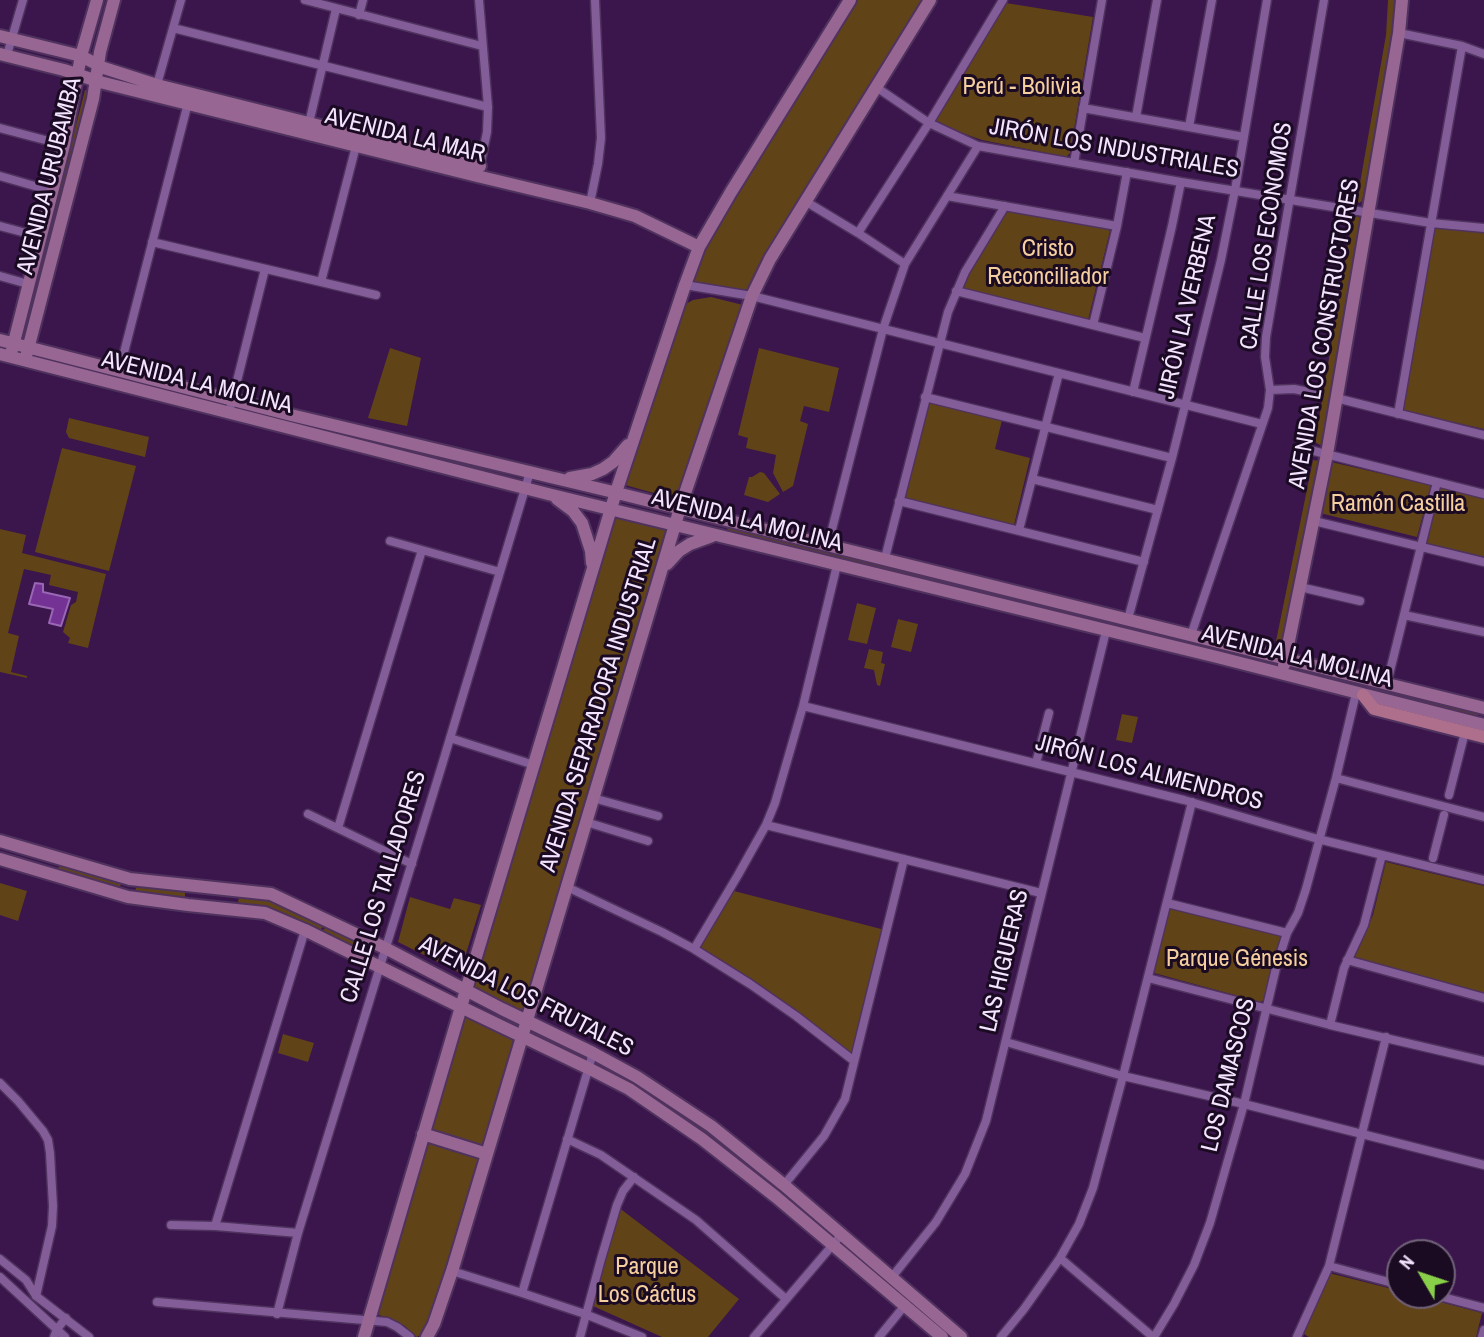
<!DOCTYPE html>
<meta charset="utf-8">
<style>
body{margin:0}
#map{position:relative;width:1484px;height:1337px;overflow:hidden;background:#3a164c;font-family:"Archivo Narrow",sans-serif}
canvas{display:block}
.north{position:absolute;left:1386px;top:1239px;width:70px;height:70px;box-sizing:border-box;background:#1a0b22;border:2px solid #71627a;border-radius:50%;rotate:309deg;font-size:19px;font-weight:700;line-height:28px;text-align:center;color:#f4e4ff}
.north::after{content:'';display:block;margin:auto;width:24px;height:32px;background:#89ce48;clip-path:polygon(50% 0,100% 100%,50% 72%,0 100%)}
</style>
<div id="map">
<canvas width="1484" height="1337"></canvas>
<div class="north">N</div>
</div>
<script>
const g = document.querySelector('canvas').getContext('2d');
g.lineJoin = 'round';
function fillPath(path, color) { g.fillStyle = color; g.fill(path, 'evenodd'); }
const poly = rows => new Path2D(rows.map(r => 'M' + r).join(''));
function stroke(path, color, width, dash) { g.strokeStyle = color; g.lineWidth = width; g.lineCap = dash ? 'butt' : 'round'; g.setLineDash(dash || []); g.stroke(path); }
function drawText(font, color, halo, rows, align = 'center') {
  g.font = font + ' "Archivo Narrow",sans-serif'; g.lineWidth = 6; g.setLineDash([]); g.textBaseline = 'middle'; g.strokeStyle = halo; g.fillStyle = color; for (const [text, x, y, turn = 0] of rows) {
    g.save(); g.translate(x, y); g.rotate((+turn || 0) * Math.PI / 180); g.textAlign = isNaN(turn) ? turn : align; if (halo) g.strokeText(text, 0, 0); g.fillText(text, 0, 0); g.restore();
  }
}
fillPath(poly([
 [857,0,925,0,767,252,747,289,739,293,698,286,692,279,715,228],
 [1388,0,1397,0,1396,31,1362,201,1359,203,1357,200,1386,35],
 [1006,3,1093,17,1070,153,1066,157,982,140,959,132,933,119],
 [85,90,91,91,30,329,24,328],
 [1003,210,1107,229,1110,231,1088,320,961,288,961,284],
 [1357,216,1360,218,1360,220,1323,443,1320,445,1315,442,1352,221],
 [1434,227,1484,232,1484,429,1402,411],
 [711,297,743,305,679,500,625,485,682,306,693,300],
 [390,348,421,358,407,426,368,418],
 [759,348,839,368,829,412,804,406,800,421,808,424,793,486,783,492,773,473,776,455,746,448,748,438,738,435],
 [931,401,1002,420,995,449,1030,458,1014,525,1011,526,905,499,904,496,928,402],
 [69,418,149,437,145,457,69,438,66,432],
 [62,448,136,466,109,571,35,552],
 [1313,460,1321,461,1284,644,1276,641],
 [1331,462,1431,485,1417,537,1320,513],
 [760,472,764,473,780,494,768,502,744,495,749,477,752,477],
 [1440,487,1484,498,1484,557,1426,543],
 [614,515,672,528,525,1007,518,1012,473,988,473,984],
 [728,527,743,531,744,530,1219,648,1218,651,732,534,727,529],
 [0,529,26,535,22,553,106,574,88,648,68,643,70,638,63,632,71,605,76,602,78,592,49,585,51,575,24,569,8,633,19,636,11,672,27,676,27,678,0,672],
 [857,603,876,608,867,644,848,640],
 [898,619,918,624,911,652,891,647],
 [869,649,883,652,881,663,885,664,880,686,877,685,874,670,864,668],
 [1293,665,1478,714,1476,719,1291,671],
 [1122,714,1138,717,1132,743,1116,740],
 [1386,862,1484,886,1484,993,1354,959,1373,915],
 [59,865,121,883,119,892,58,873],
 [0,883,27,891,18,921,0,915],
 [140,886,181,890,185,893,185,896,183,899,135,892,136,888],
 [734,891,885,930,853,1057,698,949],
 [240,896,266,898,325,925,318,932,240,906,238,901],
 [410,897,450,909,454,898,481,905,460,973,398,942],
 [1169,908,1280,935,1283,938,1265,1000,1260,1002,1154,973],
 [327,926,375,949,370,957,320,933],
 [464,1014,507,1036,513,1040,515,1044,472,1191,426,1333,416,1337,405,1326,377,1314],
 [283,1034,314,1043,308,1062,278,1053],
 [594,1061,635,1080,711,1131,833,1232,834,1237,830,1238,594,1065],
 [618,1207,739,1299,708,1337,662,1337,593,1306],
 [1329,1273,1400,1291,1400,1295,1414,1295,1482,1313,1476,1337,1309,1337,1304,1334]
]), '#614318');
const water = poly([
 [35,583,43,584,43,592,70,598,61,626,49,623,53,609,29,604,35,583]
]);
fillPath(water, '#743295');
stroke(water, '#9a67b5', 2);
const street = poly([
 [305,0,482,46],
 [479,0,488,107,487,132,479,171],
 [359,15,363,0],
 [173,28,488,107],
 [1399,33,1462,46,1484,54],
 [7,55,23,0],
 [876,87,929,123,978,146,1181,182,1431,223,1484,228],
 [156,88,181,0],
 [1083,108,1244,137],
 [1136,117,1157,0],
 [309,123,336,9],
 [1189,127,1212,0],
 [0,128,64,145],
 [1074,163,1102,0],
 [0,176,52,191],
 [947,196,1117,226],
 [805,201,858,233,905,264],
 [590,203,598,164,601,138,595,0],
 [0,226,41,237],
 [858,233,929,123,1003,0],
 [152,242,376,295],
 [0,276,28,284],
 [321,282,356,146],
 [685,285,752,296,1262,424],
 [956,291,1145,338],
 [1093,325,1117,226,1127,172],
 [119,372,188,103],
 [1270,390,1294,389,1319,394],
 [1133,392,1172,226,1181,182],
 [925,397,1172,458],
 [1336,398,1484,435],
 [229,413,265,269],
 [1398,414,1462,46],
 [1310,450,1484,494],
 [1032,479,1158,510],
 [899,501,1144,562],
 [1314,521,1484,562],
 [1019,530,1059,373],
 [390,541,500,572],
 [828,545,883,329,905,264,978,146],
 [885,558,948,312,965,272,1005,206],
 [1300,587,1360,601],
 [1404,615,1484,632],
 [1128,619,1172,458,1221,260,1235,190,1267,0],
 [1191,635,1268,408,1270,390,1265,357,1266,337,1324,0],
 [1387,683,1437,482],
 [803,706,1184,800,1318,839,1484,880],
 [450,738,534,765],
 [1036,763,1049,713],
 [1336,778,1484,817],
 [1449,795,1465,732],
 [593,798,658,816],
 [308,814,412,864],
 [586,822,648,841],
 [766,825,1041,893],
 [338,828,422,550],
 [1433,858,1444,815],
 [567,887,662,932,694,949,750,984,796,1016,854,1061],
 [1167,903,1287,933],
 [694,949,738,875,766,825,775,803,803,706,837,565],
 [1347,960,1484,998],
 [1148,978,1330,1025,1484,1061],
 [1330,1025,1344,968,1364,925,1382,855],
 [1006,1042,1123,1076,1244,1104,1484,1165],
 [0,1083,18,1101,43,1131,48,1140,50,1153,53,1206,52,1226,36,1296],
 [567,1139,601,1155,696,1220,786,1299],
 [784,1185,824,1136,845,1099,904,859],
 [171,1225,215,1226,298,1233],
 [215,1226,305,930],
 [1060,1258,1153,1337],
 [0,1259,26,1280,36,1296,89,1337],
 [1329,1266,1400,1285],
 [452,1271,522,1293,585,1314,642,1337],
 [0,1277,65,1337],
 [892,1277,936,1222,965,1174,986,1121,1106,631],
 [522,1293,593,1053],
 [1435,1295,1484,1308],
 [157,1302,387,1322,397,1327,410,1337],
 [277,1314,298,1233,442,765,530,472],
 [54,1337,57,1329,66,1318],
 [580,1337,601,1259,617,1205,623,1191,634,1177],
 [754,1337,842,1234],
 [879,1337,906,1304],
 [1001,1337,1024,1309,1060,1258,1079,1224,1093,1188,1123,1076,1192,802],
 [1154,1337,1174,1304,1194,1265,1210,1223,1244,1104,1276,968,1287,933,1298,913,1306,889,1336,778,1356,693],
 [1297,1337,1329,1266,1386,1037],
 [1482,1337,1484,1330]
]);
const secondary = poly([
 [0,36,81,56,104,68,157,85,480,166],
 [0,54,64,70,100,82,477,176,590,203,635,216,699,247],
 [0,340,291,415,609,491,1484,708],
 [12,350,64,145,81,56,97,0],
 [27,353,93,99,100,52,114,0],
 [0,354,548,494,1217,657,1484,725],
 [570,478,592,474,603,469,613,462,628,445],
 [557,499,573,511,582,523,591,551,592,563],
 [667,564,679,551,690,544,712,536],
 [1284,665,1327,454,1399,33,1402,0],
 [0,841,130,879,271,894,385,948,502,1009,593,1053,637,1077,711,1126,784,1185,961,1337],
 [0,859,128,897,188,905,265,913,305,930,461,1007,588,1068,629,1089,702,1139,776,1197,942,1337],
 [423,1134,487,1154],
 [364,1337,466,990,616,492,685,285,699,247,731,192,850,0],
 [427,1337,434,1324,453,1268,680,508,752,296,770,259,930,0]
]);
const primary = poly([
 [1363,695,1374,709,1484,737]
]);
stroke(street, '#4f325e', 11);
stroke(secondary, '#4f325e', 16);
stroke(primary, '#4f325e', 16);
stroke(street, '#825d98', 8);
stroke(secondary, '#976692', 12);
stroke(primary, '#ad6f8c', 12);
drawText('24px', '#f6cf9f', '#1a0b22', [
 ["Perú - Bolivia",1022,88],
 ["Cristo",1048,250],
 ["Reconciliador",1048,278],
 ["Ramón Castilla",1398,505],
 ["Parque Génesis",1237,960],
 ["Parque",647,1268],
 ["Los Cáctus",647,1296]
]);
drawText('24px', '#f4e4ff', '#1a0b22', [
 ["AVENIDA LA MAR",405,136,14],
 ["JIRÓN LOS INDUSTRIALES",1114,149,10],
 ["AVENIDA URUBAMBA",50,176,-76],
 ["CALLE LOS ECONOMOS",1267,236,-81],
 ["JIRÓN LA VERBENA",1188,307,-77],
 ["AVENIDA LOS CONSTRUCTORES",1325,334,-80],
 ["AVENIDA LA MOLINA",197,383,14],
 ["AVENIDA LA MOLINA",747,521,14],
 ["AVENIDA LA MOLINA",1297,657,14],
 ["AVENIDA SEPARADORA INDUSTRIAL",599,705,-73],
 ["JIRÓN LOS ALMENDROS",1149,773,15],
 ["CALLE LOS TALLADORES",384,887,-73],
 ["LAS HIGUERAS",1005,961,-77],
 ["AVENIDA LOS FRUTALES",526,997,27],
 ["LOS DAMASCOS",1229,1075,-76]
]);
</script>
